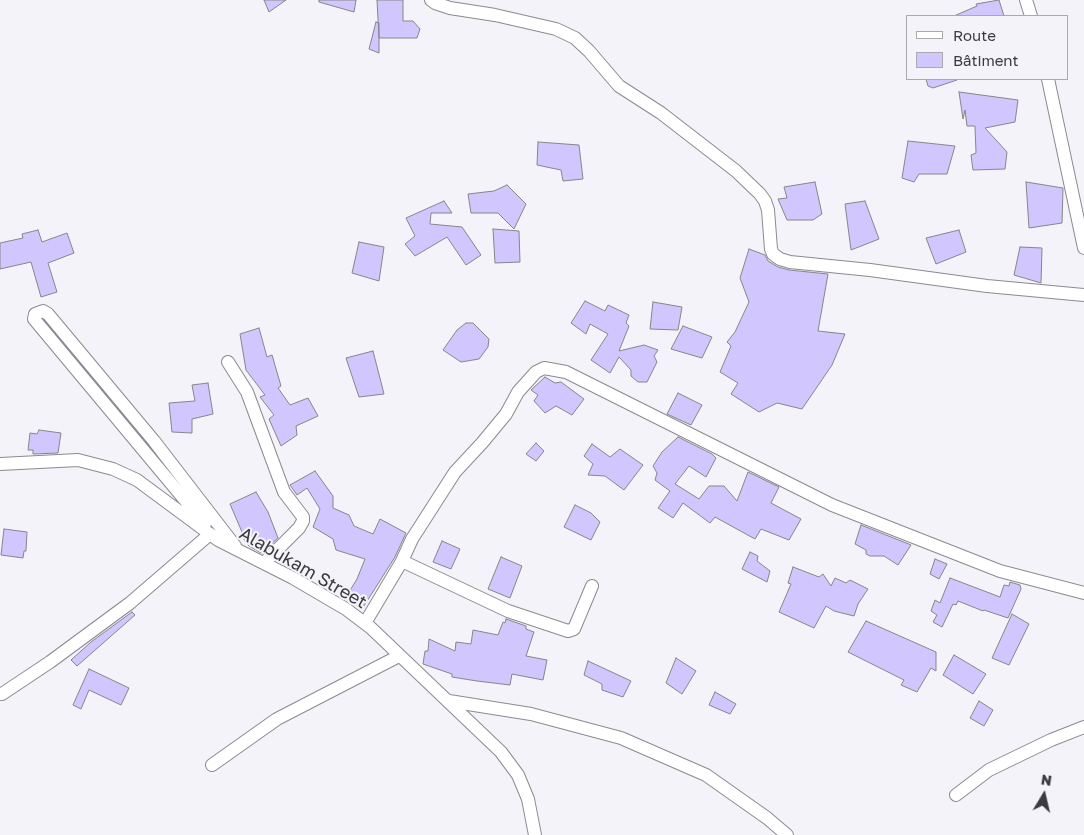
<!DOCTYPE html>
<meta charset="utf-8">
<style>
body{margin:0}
#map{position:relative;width:1084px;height:835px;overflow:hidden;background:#f4f3f9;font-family:"Golos Text",sans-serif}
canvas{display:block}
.legend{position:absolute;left:906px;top:15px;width:162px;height:65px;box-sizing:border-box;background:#f4f3f9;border:1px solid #aaa9ae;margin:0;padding:6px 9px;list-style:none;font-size:15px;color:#3b3b3d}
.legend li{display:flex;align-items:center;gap:10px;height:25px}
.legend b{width:25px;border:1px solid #aaa9ae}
.north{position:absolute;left:1019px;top:770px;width:50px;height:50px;-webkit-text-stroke:4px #f4f3f9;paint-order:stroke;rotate:9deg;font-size:14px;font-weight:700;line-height:20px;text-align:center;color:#3b3b3d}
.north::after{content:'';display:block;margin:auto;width:18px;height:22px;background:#3b3b3d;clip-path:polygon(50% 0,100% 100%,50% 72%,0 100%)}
</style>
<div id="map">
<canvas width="1084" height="835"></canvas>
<ul class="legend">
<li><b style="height:6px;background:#fff"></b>Route</li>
<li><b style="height:14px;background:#d2c6fe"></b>Bâtiment</li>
</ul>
<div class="north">N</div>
</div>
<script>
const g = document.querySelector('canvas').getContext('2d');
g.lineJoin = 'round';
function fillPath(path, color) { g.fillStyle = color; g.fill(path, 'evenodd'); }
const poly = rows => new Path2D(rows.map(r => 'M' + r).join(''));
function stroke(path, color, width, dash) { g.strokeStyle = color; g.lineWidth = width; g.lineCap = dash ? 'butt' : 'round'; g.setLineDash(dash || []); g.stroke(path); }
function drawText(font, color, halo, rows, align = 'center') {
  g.font = font + ' "Golos Text",sans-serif'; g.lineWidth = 4; g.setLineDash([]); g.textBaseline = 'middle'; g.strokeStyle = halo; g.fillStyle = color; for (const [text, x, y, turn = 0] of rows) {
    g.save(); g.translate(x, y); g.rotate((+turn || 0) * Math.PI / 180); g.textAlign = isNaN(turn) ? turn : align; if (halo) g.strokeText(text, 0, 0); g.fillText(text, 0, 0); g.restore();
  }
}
const building = poly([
 [264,0,286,0,269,12,264,0],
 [319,0,356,0,354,12,319,2,319,0],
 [377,0,403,0,403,21,413,21,420,29,417,38,379,38,377,0],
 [999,0,1004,16,954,16,977,6,976,4,999,0],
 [376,22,379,23,379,53,369,49,376,22],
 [926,79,957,79,957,80,933,88,928,86,926,79],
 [959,92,1018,100,1015,122,985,128,1007,152,1005,169,973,170,971,155,976,153,975,126,967,126,965,110,963,119,959,92],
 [908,141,955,146,947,174,919,174,914,182,902,178,908,141],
 [538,142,579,145,583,179,563,181,561,170,537,165,538,142],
 [815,182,822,214,813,220,787,220,778,199,787,198,784,187,815,182],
 [1026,182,1063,188,1062,223,1029,228,1026,182],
 [507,185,526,204,514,229,498,213,471,213,468,194,494,191,507,185],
 [444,201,452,213,431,213,430,224,462,227,481,255,466,265,447,237,415,256,405,244,415,236,406,218,444,201],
 [865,201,879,239,851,250,845,204,865,201],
 [493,229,519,231,520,262,495,263,493,229],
 [38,230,42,242,67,233,74,253,48,263,57,292,41,297,31,262,0,269,0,243,23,238,22,234,38,230],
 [959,230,966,252,936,264,926,238,959,230],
 [359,242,384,247,379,281,352,273,359,242],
 [1020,247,1042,248,1041,283,1014,275,1020,247],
 [749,249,765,255,768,261,778,267,789,270,828,274,818,331,845,334,832,365,802,409,777,403,759,412,731,394,738,383,720,372,731,346,727,342,735,332,749,302,740,278,749,249],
 [585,301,605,311,608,305,629,315,626,323,629,326,619,351,644,345,658,350,654,356,657,362,647,382,638,382,631,376,631,370,619,357,610,373,591,360,608,334,590,324,586,334,571,323,585,301],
 [653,302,682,307,678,330,650,329,653,302],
 [466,323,473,323,489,339,488,347,479,359,461,362,443,350,457,330,466,323],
 [683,326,712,337,702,358,671,349,683,326],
 [259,328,267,357,272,355,281,386,278,388,290,405,308,398,318,416,296,426,297,435,281,446,269,419,274,415,260,397,265,395,246,370,240,334,259,328],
 [373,351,384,394,359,397,346,358,373,351],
 [545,377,555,383,561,382,584,399,572,415,556,406,545,413,534,401,538,395,531,390,545,377],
 [208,383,213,414,192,419,192,433,172,432,169,403,195,401,192,385,208,383],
 [678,393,702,405,691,425,667,414,678,393],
 [39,430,61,433,58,453,33,454,33,450,28,450,30,433,37,434,39,430],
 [678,437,712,454,716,458,706,477,689,466,675,484,699,499,709,486,724,486,737,501,748,472,779,487,771,503,801,519,789,540,761,529,755,539,715,517,710,523,683,503,673,518,658,508,670,491,655,480,657,473,653,466,662,452,678,437],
 [536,443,544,451,536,461,526,454,536,443],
 [592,444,610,457,620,449,643,465,624,490,605,476,588,475,593,464,584,456,592,444],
 [315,471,333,496,333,508,349,515,354,526,373,534,380,519,406,533,395,557,362,609,346,597,357,579,365,559,336,550,333,539,313,527,320,509,307,488,297,495,290,485,315,471],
 [256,492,268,512,278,538,261,553,249,546,240,534,242,532,230,504,256,492],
 [575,505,591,513,600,522,591,540,564,527,575,505],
 [861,525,911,545,898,565,884,556,870,556,866,554,866,550,855,544,861,525],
 [4,529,27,532,26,551,24,551,23,558,1,555,4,529],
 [442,541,460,549,451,569,433,562,442,541],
 [750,552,758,556,757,561,770,571,767,582,742,569,750,552],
 [501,557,522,566,510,598,488,589,501,557],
 [935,559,947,564,939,579,930,574,935,559],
 [793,567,819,577,823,574,831,586,835,578,846,583,850,580,868,589,858,604,854,616,834,611,826,606,814,628,779,612,791,584,788,583,793,567],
 [950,578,1000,597,1004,585,1009,586,1010,582,1020,585,1021,589,1008,618,984,610,983,611,958,601,956,605,953,604,942,627,933,622,937,615,931,611,935,600,940,603,950,578],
 [132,612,135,615,77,666,71,660,91,642,132,612],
 [1012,614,1029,624,1009,665,992,658,1012,614],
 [506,619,526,626,526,629,534,632,526,656,547,660,543,680,512,674,510,685,477,681,452,677,452,674,423,664,425,651,428,651,429,639,455,651,456,642,471,644,473,630,498,635,503,622,505,623,506,619],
 [866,621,936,652,936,671,931,668,917,692,901,685,904,680,848,652,866,621],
 [954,655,986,674,973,694,943,675,954,655],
 [676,658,696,671,682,694,666,683,676,658],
 [588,661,631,681,623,697,602,690,602,684,584,675,588,661],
 [89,669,129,688,121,705,89,690,81,709,73,705,89,669],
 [715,692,736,704,730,714,709,705,715,692],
 [979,701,993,710,984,726,970,718,979,701]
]);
fillPath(building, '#d2c6fe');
stroke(building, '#86858a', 1);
const minor = poly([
 [431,0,435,3,450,8,495,15,556,29,575,38,589,51,619,86,661,113,736,171,760,194,765,201,768,210,771,249,773,254,780,259,790,262,870,270,987,286,1084,295],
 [1026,0,1031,16],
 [1048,79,1084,248],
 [228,362,247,392,284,492,303,517,303,521,299,528,264,563],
 [0,464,78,460,113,469,137,480,218,540,293,578,346,609,371,628,501,752,518,775,528,799,535,835],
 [205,524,34,319,35,314,43,311,48,314,154,441,235,546],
 [402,561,508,611,568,631,574,629,592,586],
 [365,623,402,561,412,539,455,472,482,443,506,414,518,392,536,372,544,368,566,372,832,505,1000,571,1084,593],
 [2,694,50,662,130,603,210,534],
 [449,701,531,714,621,738,706,775,767,818,787,835],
 [212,765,277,719,399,656],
 [956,795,989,770,1051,740,1084,727]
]);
stroke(minor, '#8b8a90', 14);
stroke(minor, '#fff', 12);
drawText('18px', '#3b3b3d', '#f4f3f9', [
 ["Alabukam Street",303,568,30]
]);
</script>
